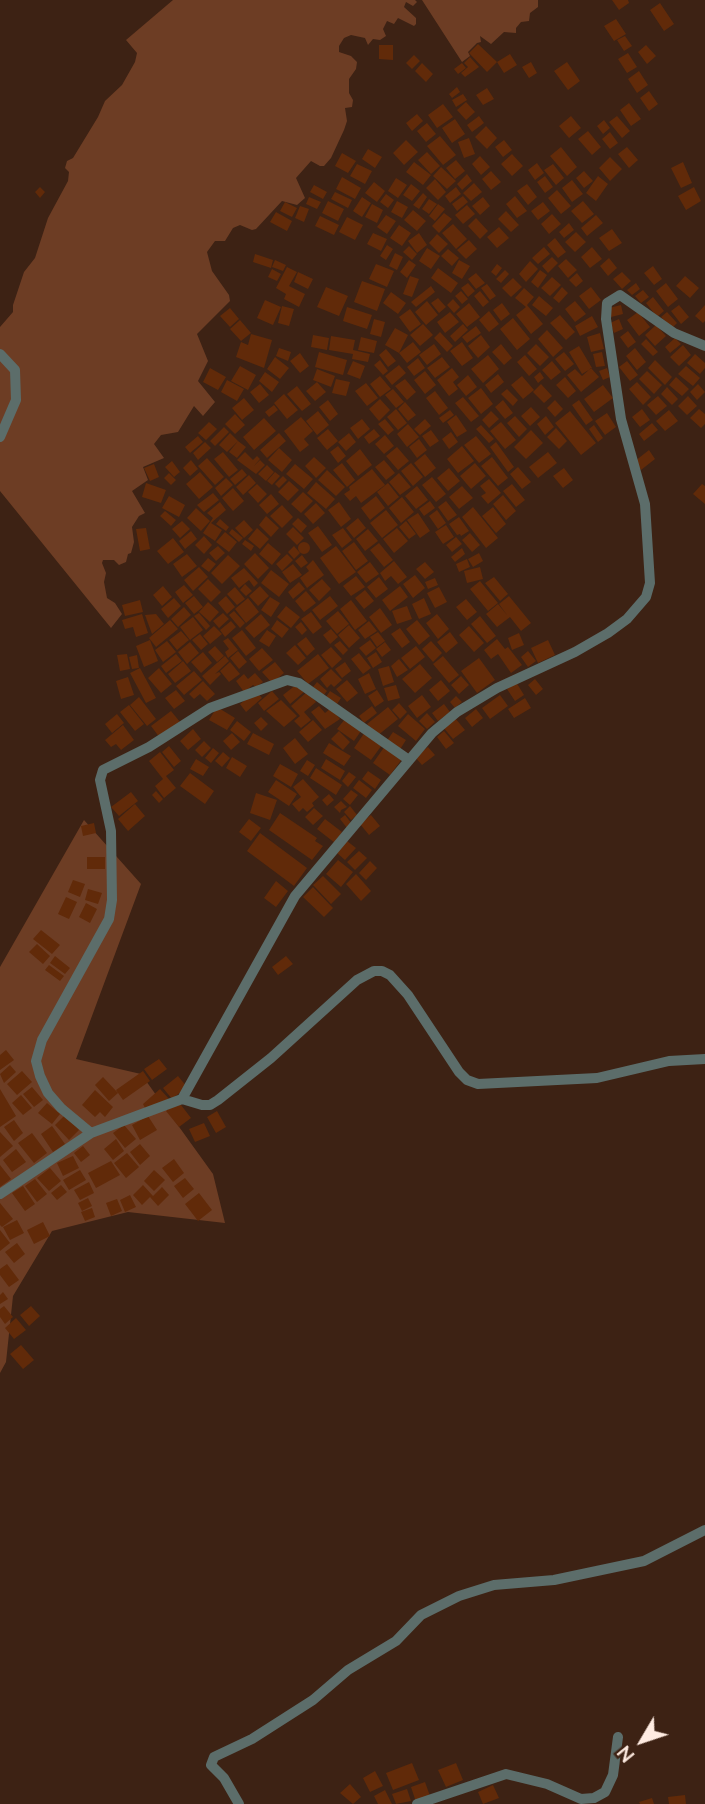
<!DOCTYPE html>
<style>
body{margin:0}
#map{position:relative;width:705px;height:1804px;overflow:hidden;background:#3d2214;font-family:Lato,sans-serif}
canvas{display:block}
.north{position:absolute;left:607px;top:1706px;width:70px;height:70px;-webkit-text-stroke:5px #3d2214;paint-order:stroke;rotate:231deg;font-size:19px;font-weight:700;line-height:28px;text-align:center;color:#ffece2}
.north::after{content:'';display:block;margin:auto;width:24px;height:32px;background:#ffece2;clip-path:polygon(50% 0,100% 100%,50% 72%,0 100%)}
</style>
<div id="map">
<canvas width="705" height="1804"></canvas>
<div class="north">N</div>
</div>
<script>
const g = document.querySelector('canvas').getContext('2d');
g.lineJoin = 'round';
function fillPath(path, color) { g.fillStyle = color; g.fill(path, 'evenodd'); }
const poly = rows => new Path2D(rows.map(r => 'M' + r).join(''));
function stroke(path, color, width, dash) { g.strokeStyle = color; g.lineWidth = width; g.lineCap = dash ? 'butt' : 'round'; g.setLineDash(dash || []); g.stroke(path); }
fillPath(poly([
 [173,0,415,0,417,2,413,6,406,2,404,7,416,18,416,24,414,26,398,18,394,24,387,21,383,29,386,36,380,40,373,39,368,45,365,38,351,35,344,38,339,46,339,52,351,56,357,62,356,69,349,79,349,93,353,100,352,107,345,108,347,121,344,130,331,158,324,166,320,166,311,161,296,178,305,198,297,205,282,201,256,229,252,230,240,225,233,228,225,241,215,241,207,252,212,271,229,295,230,301,197,334,208,361,198,381,215,402,203,416,194,406,178,432,161,435,154,444,164,458,143,467,148,480,132,491,145,513,139,516,132,527,134,542,131,553,128,554,126,562,119,565,114,560,103,560,102,563,106,573,104,582,107,598,115,603,122,614,111,628,0,491,0,327,13,312,13,305,24,272,35,258,48,218,68,181,69,172,65,168,67,161,73,158,98,117,105,101,122,85,135,62,137,53,126,40],
 [422,0,538,0,538,7,530,13,529,21,521,22,516,28,516,33,504,32,491,44,480,36,481,42,477,43,468,52,470,56,462,62],
 [84,820,141,884,76,1059,141,1074,213,1174,225,1223,128,1212,52,1231,13,1296,6,1362,0,1373,0,967]
]), '#6d3d24');
fillPath(poly([
 [612,0,628,0,629,3,619,10],
 [660,3,674,24,664,31,650,10],
 [616,19,626,34,614,41,604,26],
 [625,36,632,46,624,51,617,40],
 [478,44,497,62,487,72,469,53],
 [379,45,393,45,393,60,379,59],
 [646,45,656,56,647,64,638,52],
 [628,53,637,67,627,73,618,59],
 [510,54,517,65,504,73,497,62],
 [414,55,420,61,412,69,406,63],
 [470,57,479,67,465,77,461,73,468,67,464,63],
 [531,62,537,73,529,78,522,67],
 [567,62,580,81,568,90,554,71],
 [422,63,433,74,426,82,415,71],
 [462,63,466,68,458,74,454,69],
 [639,71,648,85,637,93,628,79],
 [457,87,460,92,452,98,449,94],
 [487,88,494,99,483,105,476,95],
 [649,91,658,104,649,111,640,98],
 [463,94,467,100,456,107,452,100],
 [466,102,475,112,466,120,457,110],
 [629,103,641,119,631,126,620,110],
 [443,104,453,117,437,128,428,115],
 [417,114,423,121,412,131,406,123],
 [479,116,484,123,472,132,467,125],
 [571,116,581,128,569,138,559,126],
 [617,116,630,131,622,138,609,122],
 [455,119,465,134,452,143,442,128],
 [604,120,610,128,603,134,597,126],
 [427,123,436,134,426,142,417,131],
 [486,126,497,138,487,149,475,137],
 [588,131,601,147,592,155,578,139],
 [610,132,618,143,610,149,602,139],
 [440,136,456,155,443,165,427,146],
 [469,138,475,154,464,158,458,142],
 [406,140,418,152,404,165,393,153],
 [504,140,512,150,503,157,495,147],
 [561,147,577,167,567,176,550,156],
 [627,147,638,160,629,168,618,154],
 [368,149,382,157,375,168,362,159],
 [427,152,440,166,431,174,418,160],
 [342,153,356,161,348,173,335,166],
 [512,154,523,166,512,176,501,164],
 [480,156,490,167,481,175,472,164],
 [610,157,622,169,610,181,599,168],
 [456,160,465,171,455,179,446,168],
 [414,162,431,175,423,185,406,172],
 [683,162,692,183,681,188,671,168],
 [537,163,544,173,535,180,528,170],
 [357,164,372,171,365,184,350,176],
 [553,164,564,178,556,185,544,170],
 [441,167,456,181,447,189,433,176],
 [491,171,501,182,491,190,482,179],
 [584,171,593,181,584,188,576,178],
 [467,174,472,181,462,190,457,184],
 [545,176,553,187,545,193,537,182],
 [598,176,608,184,596,201,586,193],
 [342,177,361,188,355,199,336,189],
 [396,178,407,185,398,198,388,191],
 [435,179,446,192,438,200,426,188],
 [572,180,583,194,572,202,562,188],
 [374,182,385,191,377,202,365,193],
 [474,183,482,192,471,201,463,193],
 [411,184,420,191,412,201,403,195],
 [527,184,537,197,528,205,517,191],
 [314,185,327,192,323,199,310,192],
 [40,187,45,192,40,198,35,192],
 [456,187,461,194,450,203,445,196],
 [694,187,701,201,686,210,678,196],
 [557,190,571,206,561,214,548,198],
 [335,192,352,200,348,208,331,199],
 [423,193,427,197,419,209,413,205],
 [386,194,394,200,388,208,380,202],
 [463,196,468,202,457,211,452,204],
 [515,196,527,211,517,218,506,204],
 [309,197,321,202,317,209,306,204],
 [362,197,371,203,362,217,353,211],
 [483,197,490,206,480,215,472,206],
 [429,199,437,204,429,214,422,209],
 [328,201,344,209,338,221,322,213],
 [397,201,408,207,402,218,391,212],
 [583,201,594,214,582,223,571,211],
 [285,202,297,208,292,217,280,211],
 [543,202,550,211,538,220,531,211],
 [372,204,383,210,377,223,365,217],
 [438,204,445,209,435,221,429,216],
 [467,205,475,214,463,224,455,215],
 [300,206,309,209,304,222,295,218],
 [413,210,426,221,417,231,404,220],
 [506,211,519,225,511,232,498,219],
 [276,212,292,221,287,231,270,222],
 [444,213,452,219,439,233,432,226],
 [552,214,561,224,549,234,541,224],
 [386,215,396,221,387,234,377,227],
 [596,215,603,223,587,236,581,228],
 [320,216,339,225,334,235,315,226],
 [347,217,363,225,355,240,339,232],
 [476,218,488,231,480,239,468,226],
 [569,223,574,230,564,238,559,232],
 [453,224,467,239,456,249,442,233],
 [399,225,411,233,402,246,390,238],
 [499,227,509,238,497,248,487,237],
 [612,229,622,243,609,251,599,238],
 [576,232,586,242,575,252,565,242],
 [373,233,387,239,381,251,367,244],
 [419,233,427,245,417,253,408,241],
 [437,234,448,244,439,253,429,243],
 [555,238,566,252,558,258,547,245],
 [469,240,477,249,466,259,457,250],
 [387,245,393,249,386,260,380,256],
 [409,246,417,254,412,260,403,252],
 [544,247,550,254,538,264,532,258],
 [592,247,602,259,590,268,581,257],
 [427,248,440,256,431,269,419,261],
 [448,249,459,258,452,266,441,256],
 [395,253,403,257,397,270,389,266],
 [255,254,273,260,271,268,253,262],
 [552,257,558,263,548,273,542,266],
 [609,258,617,268,608,276,600,266],
 [566,259,577,270,568,278,558,266],
 [275,260,286,265,283,271,272,267],
 [409,260,416,265,407,278,400,272],
 [459,260,470,266,462,279,452,273],
 [530,261,538,269,526,282,519,274],
 [376,264,394,271,387,287,369,279],
 [497,264,502,268,496,276,491,272],
 [653,266,662,279,654,285,644,273],
 [287,267,297,272,289,286,305,294,299,307,284,299,286,294,276,288],
 [438,268,458,283,451,293,431,278],
 [272,269,281,274,277,281,268,277],
 [505,270,509,274,501,283,496,279],
 [540,270,547,275,538,288,531,282],
 [298,272,313,279,308,289,294,282],
 [622,272,631,281,622,289,613,279],
 [476,273,485,283,476,289,468,279],
 [577,273,583,281,576,287,569,280],
 [410,276,419,279,412,297,403,294],
 [685,276,699,288,690,298,676,286],
 [552,277,561,285,550,296,541,288],
 [513,278,522,287,511,297,502,288],
 [362,281,385,289,377,311,354,302],
 [468,283,475,291,468,297,461,288],
 [636,283,640,289,632,295,627,290],
 [666,283,678,299,668,307,656,291],
 [487,284,496,296,490,300,481,288],
 [431,286,435,292,416,307,411,302],
 [326,287,348,296,339,316,317,307],
 [562,287,568,293,559,303,553,298],
 [591,287,601,300,589,309,579,296],
 [524,288,534,297,527,305,543,324,531,334,516,315,526,307,515,298],
 [643,290,649,297,641,303,635,296],
 [461,291,468,299,462,304,455,296],
 [480,291,489,302,483,307,474,296],
 [391,292,406,303,398,314,383,303],
 [539,296,553,308,546,316,532,305],
 [653,297,664,311,657,317,646,303],
 [438,298,446,307,439,313,431,303],
 [453,299,460,307,454,313,447,305],
 [265,300,281,307,273,325,257,318],
 [427,301,438,315,426,325,415,312],
 [575,301,586,314,575,322,565,309],
 [469,303,480,317,467,327,456,314],
 [502,303,510,314,501,321,493,310],
 [621,305,623,314,611,317,609,308],
 [679,305,689,317,681,324,671,311],
 [705,305,705,321,703,323,695,316],
 [282,306,294,309,289,326,278,323],
 [347,307,372,315,367,329,343,321],
 [230,308,239,319,230,327,220,316],
 [410,309,421,324,410,332,399,317],
 [489,311,499,324,489,332,479,320],
 [450,312,459,322,445,333,437,322],
 [638,312,650,327,639,336,627,320],
 [667,312,677,323,672,328,661,317],
 [560,315,575,332,566,340,550,323],
 [592,316,598,327,580,336,575,326],
 [513,318,530,339,517,350,500,329],
 [374,319,385,322,381,337,370,334],
 [619,319,623,329,614,333,610,323],
 [240,320,251,333,241,341,230,329],
 [423,324,433,335,420,346,410,335],
 [463,324,468,330,455,342,450,336],
 [656,325,666,336,655,346,645,335],
 [476,326,481,333,467,343,462,337],
 [395,328,408,335,399,353,385,345],
 [547,330,563,348,553,357,538,339],
 [628,331,636,342,628,348,620,337],
 [440,332,453,346,447,352,434,338],
 [600,333,604,349,591,352,587,337],
 [251,334,272,340,264,368,236,357,241,342,248,345],
 [313,335,329,338,327,350,311,347],
 [481,335,490,347,478,358,468,346],
 [331,336,355,340,353,350,370,354,368,362,352,359,353,354,329,350],
 [361,337,377,341,374,353,358,350],
 [675,338,681,344,670,353,665,347],
 [646,339,658,352,653,356,641,344],
 [413,342,421,352,407,363,399,353],
 [462,342,473,358,462,366,450,351],
 [434,344,441,354,427,365,419,355],
 [501,344,512,358,504,365,492,352],
 [536,344,549,357,540,366,527,353],
 [683,345,691,355,679,366,670,357],
 [579,346,592,368,582,374,569,352],
 [279,348,291,352,288,361,276,356],
 [635,348,646,362,637,370,626,356],
 [386,349,396,361,388,367,379,355],
 [319,352,347,360,343,375,315,367],
 [564,352,574,364,565,371,555,359],
 [602,352,605,366,596,367,593,354],
 [300,353,309,366,300,373,290,361],
 [695,354,705,363,705,368,700,374,687,363],
 [488,355,499,369,483,383,471,369],
 [525,355,537,369,529,376,517,362],
 [275,357,289,368,280,379,267,369],
 [442,357,450,367,435,378,427,368],
 [418,358,425,368,414,376,407,367],
 [380,360,388,371,383,375,374,365],
 [655,360,672,377,665,385,648,368],
 [353,361,365,366,360,379,347,374],
 [552,361,561,372,551,380,542,370],
 [627,361,638,375,630,381,619,367],
 [399,365,406,373,392,385,385,376],
 [240,366,256,375,248,390,231,381],
 [686,366,700,378,693,386,678,374],
 [210,368,226,377,218,390,203,382],
 [452,368,459,377,453,382,458,389,449,396,437,380],
 [591,368,599,377,581,392,567,375,575,369,582,376],
 [607,368,610,377,603,380,599,371],
 [317,369,335,376,331,387,313,380],
 [425,371,436,385,425,394,414,380],
 [647,371,662,385,654,394,639,379],
 [265,372,279,382,272,392,259,381],
 [540,372,544,378,538,383,534,377],
 [498,374,504,382,491,393,485,385],
 [468,375,477,387,466,396,457,385],
 [380,376,391,389,380,397,370,384],
 [522,376,534,390,523,399,511,385],
 [565,377,576,391,568,398,556,385],
 [676,377,689,389,682,396,669,385],
 [336,379,350,382,346,396,332,393],
 [405,379,416,392,407,400,395,386],
 [227,380,244,389,237,401,221,392],
 [317,382,326,392,315,401,306,391],
 [637,382,651,397,643,405,629,389],
 [366,383,378,398,367,406,355,391],
 [260,384,269,395,259,403,250,392],
 [541,384,552,396,544,403,533,392],
 [698,384,705,392,697,400,690,392],
 [603,385,613,398,594,412,584,399],
 [297,386,311,404,302,411,287,394],
 [667,387,678,399,672,405,661,394],
 [481,388,493,404,481,414,468,398],
 [393,389,404,402,396,408,385,395],
 [507,389,518,400,513,406,501,394],
 [435,391,448,408,439,415,426,398],
 [284,394,298,410,287,419,274,403],
 [658,396,667,406,656,415,647,405],
 [688,396,697,406,687,415,678,406],
 [463,397,479,416,471,422,455,403],
 [244,398,254,410,242,420,232,408],
 [380,399,390,410,379,421,369,409],
 [328,400,338,414,330,421,319,407],
 [503,400,513,413,505,419,495,407],
 [555,400,563,409,555,417,547,408],
 [579,400,593,420,586,425,572,405],
 [405,402,416,415,408,421,398,409],
 [274,405,278,410,269,417,265,412],
 [531,407,540,417,530,426,521,416],
 [396,409,407,423,398,430,387,417],
 [642,409,650,420,640,427,632,417],
 [699,409,705,414,705,424,701,428,690,418],
 [450,410,454,415,443,423,439,418],
 [669,410,678,421,665,431,656,421],
 [318,411,329,425,317,435,306,421],
 [491,411,499,419,489,428,482,420],
 [570,411,596,443,581,455,555,423],
 [607,413,616,427,605,435,595,421],
 [235,414,245,425,235,434,225,424],
 [456,415,467,431,457,437,447,422],
 [515,416,527,429,519,437,507,423],
 [546,416,554,427,545,435,537,424],
 [301,417,313,431,304,439,309,445,300,452,284,431],
 [264,418,276,431,254,450,243,437],
 [362,419,370,429,358,439,350,428],
 [385,419,394,430,388,435,378,424],
 [425,419,431,426,420,435,414,429],
 [209,422,217,429,206,440,198,433],
 [501,422,516,440,505,449,490,431],
 [652,423,658,430,644,441,639,434],
 [408,424,419,437,407,447,397,434],
 [481,425,494,439,489,443,476,429],
 [594,425,603,438,598,442,589,429],
 [224,427,229,432,215,446,210,441],
 [556,428,567,441,559,449,547,437],
 [328,429,338,441,327,450,317,438],
 [374,429,380,436,369,444,364,437],
 [431,430,439,441,430,447,422,436],
 [531,430,543,443,526,459,514,447],
 [451,432,458,442,449,449,442,439],
 [230,433,238,441,227,452,219,445],
 [279,433,286,441,267,458,260,450],
 [349,433,356,442,346,451,338,442],
 [385,435,394,446,384,454,375,444],
 [198,436,203,442,190,453,185,447],
 [476,436,491,454,479,463,464,445],
 [419,439,427,450,417,458,409,447],
 [238,441,246,447,237,458,229,452],
 [205,442,211,448,198,460,193,453],
 [496,442,514,467,508,472,490,447],
 [338,446,346,456,338,463,330,452],
 [462,446,474,461,458,473,447,459],
 [397,447,409,461,398,470,386,456],
 [279,448,292,460,282,472,268,460],
 [360,449,372,465,358,476,346,461],
 [649,450,655,459,641,470,635,461],
 [223,452,238,470,229,477,214,459],
 [245,452,253,460,257,456,260,459,254,466,260,460,265,465,256,474,237,460],
 [548,452,557,463,538,478,529,467],
 [425,454,436,468,425,477,414,463],
 [314,457,326,468,316,478,305,466],
 [492,457,508,478,498,486,481,466],
 [207,458,224,477,215,485,198,466],
 [191,460,198,469,190,476,183,468],
 [384,460,395,473,386,480,375,467],
 [172,461,180,472,174,477,165,467],
 [342,463,355,480,347,487,333,470],
 [411,463,423,477,413,486,401,471],
 [475,463,486,476,471,489,460,476],
 [154,464,159,477,150,481,144,468],
 [295,464,313,479,304,489,286,474],
 [267,465,274,472,266,481,258,474],
 [518,467,531,482,522,489,510,474],
 [449,468,460,481,448,491,437,478],
 [564,468,573,480,563,488,553,476],
 [242,469,247,475,235,485,230,479],
 [372,469,385,485,361,503,356,496,350,501,344,494,350,490,349,487],
 [327,470,345,487,336,496,318,480],
 [200,472,213,487,199,499,186,484],
 [275,472,280,476,272,485,267,481],
 [169,473,176,480,171,485,164,478],
 [399,473,411,487,400,495,389,482],
 [249,475,256,483,243,495,236,487],
 [283,476,287,480,279,488,275,484],
 [432,477,446,494,436,502,422,485],
 [226,478,233,485,221,496,215,488],
 [489,479,501,493,488,504,481,496,486,493,480,486],
 [289,481,299,490,288,501,278,492],
 [316,482,335,499,326,509,307,493],
 [146,483,166,490,161,503,142,497],
 [388,483,399,497,388,506,377,492],
 [257,484,267,494,258,503,248,492],
 [512,484,525,500,516,507,503,491],
 [702,484,705,486,705,504,693,494],
 [417,486,428,500,416,509,405,496],
 [462,486,473,498,459,509,449,497],
 [233,488,244,501,233,511,222,498],
 [303,492,313,501,301,513,291,504],
 [213,493,219,500,204,512,197,505],
 [271,494,279,504,267,514,259,505],
 [503,495,516,511,506,520,493,504],
 [169,496,185,505,179,517,162,508],
 [376,496,385,508,370,520,361,508],
 [402,497,414,512,401,523,389,508],
 [430,501,435,508,424,516,419,509],
 [446,501,457,515,448,521,438,507],
 [220,502,226,510,211,523,222,530,215,541,203,533,213,518,207,513],
 [339,502,351,519,341,527,328,510],
 [316,503,325,513,313,524,304,514],
 [282,505,293,517,282,528,270,516],
 [473,507,498,538,486,548,462,517],
 [493,507,506,524,496,533,482,516],
 [196,508,210,521,201,531,187,518],
 [386,510,398,525,382,538,370,523],
 [437,510,446,523,438,529,429,516],
 [165,511,176,520,171,526,160,516],
 [418,513,430,531,420,538,407,520],
 [266,516,279,528,271,537,259,525],
 [459,517,469,531,461,536,460,534,457,535,449,524],
 [298,518,307,526,301,533,292,524],
 [358,518,366,528,354,538,346,528],
 [220,519,229,527,226,531,216,524],
 [244,520,253,530,244,538,235,528],
 [182,521,190,529,180,538,172,529],
 [406,521,416,534,409,539,399,527],
 [446,525,454,537,443,544,435,532],
 [318,526,332,545,322,552,308,533],
 [293,527,304,538,297,545,286,534],
 [146,528,150,549,140,551,136,529],
 [257,528,269,539,260,549,248,539],
 [343,528,352,540,342,548,332,535],
 [397,528,408,541,394,553,383,539],
 [232,529,243,538,239,542,229,533],
 [368,529,378,541,365,551,356,539],
 [191,531,197,539,185,549,179,541],
 [225,532,237,542,229,552,216,542],
 [470,533,480,545,472,552,462,540],
 [204,536,212,545,204,554,195,545],
 [456,537,462,544,452,552,446,545],
 [173,538,184,552,168,564,157,551],
 [245,540,254,546,251,551,242,544],
 '298 548a6 6 0 1 1 12 0a6 6 0 1 1-12 0Z',
 [354,542,368,561,356,570,342,551],
 [268,543,281,554,272,565,259,554],
 [379,543,393,560,384,567,370,550],
 [218,546,225,553,216,561,209,553],
 [294,546,300,553,294,559,288,552],
 [336,546,356,572,339,584,320,558],
 [462,548,465,554,455,562,451,557],
 [255,553,269,568,258,579,244,564],
 [479,553,483,561,473,567,468,559],
 [187,554,197,566,182,577,173,564],
 [287,554,293,560,282,571,276,564],
 [228,555,240,566,222,584,211,573],
 [302,555,308,563,301,568,295,561],
 [208,558,216,564,209,572,201,566],
 [467,559,470,567,459,572,456,564],
 [313,560,324,575,307,588,300,578,309,571,306,567],
 [394,561,407,577,398,584,391,576,385,581,380,573],
 [370,562,379,574,366,583,357,572],
 [425,562,434,572,425,579,416,569],
 [293,564,302,575,290,583,282,572],
 [199,567,208,577,193,591,184,580],
 [480,567,483,579,467,583,464,571],
 [244,568,258,583,254,587,249,580,239,588,231,578],
 [271,570,289,584,279,597,261,583],
 [415,575,425,588,413,598,403,584],
 [356,576,365,587,351,596,343,586],
 [379,577,388,589,376,598,367,587],
 [494,577,508,594,500,601,485,583],
 [435,578,438,585,428,589,425,582],
 [208,579,221,592,211,602,198,589],
 [322,579,331,589,319,601,309,590],
 [480,581,498,603,488,611,470,589],
 [299,582,305,589,293,599,288,592],
 [245,584,252,591,246,596,240,590],
 [184,585,193,595,183,603,175,592],
 [163,586,172,597,162,606,153,595],
 [260,586,269,596,258,606,249,596],
 [400,586,408,597,390,611,382,600],
 [235,587,245,599,237,605,227,594],
 [439,587,447,602,435,608,427,593],
 [365,590,374,601,364,609,355,598],
 [306,591,316,603,304,612,295,601],
 [194,596,203,607,194,614,185,603],
 [226,596,235,607,227,614,218,603],
 [330,596,338,606,320,620,312,610],
 [509,596,531,623,521,631,510,617,497,627,486,614,498,604,507,615,499,604],
 [270,597,280,603,271,617,261,610],
 [174,598,181,606,168,618,161,609],
 [248,598,259,612,246,623,235,609],
 [424,598,431,614,419,619,412,604],
 [466,599,477,612,467,620,456,607],
 [140,600,143,612,125,616,122,605],
 [351,600,367,621,355,630,340,609],
 [208,602,219,612,210,622,199,612],
 [286,606,300,617,291,628,277,617],
 [407,606,412,619,397,624,392,611],
 [184,607,191,615,178,627,171,619],
 [380,608,392,625,381,633,369,617],
 [234,611,245,623,240,628,229,615],
 [338,611,349,624,337,634,326,621],
 [311,612,322,627,313,634,301,619],
 [199,613,210,626,206,630,194,616],
 [223,613,229,619,219,628,213,621],
 [142,614,148,633,136,637,133,627,125,629,122,620],
 [156,614,164,624,152,634,145,615],
 [261,614,270,625,254,638,245,628],
 [437,614,449,629,438,639,426,623],
 [480,616,496,636,487,643,471,624],
 [193,617,203,630,190,640,180,627],
 [170,620,178,629,156,647,149,638],
 [277,620,289,629,282,638,271,629],
 [417,620,430,636,419,645,406,629],
 [231,621,236,627,225,637,220,630],
 [369,621,377,631,365,639,358,630],
 [301,622,307,630,302,635,295,627],
 [349,625,360,638,349,648,338,635],
 [214,626,222,634,210,644,203,636],
 [469,626,484,643,474,652,459,635],
 [400,628,410,642,402,648,391,634],
 [331,629,338,637,330,644,323,635],
 [242,630,256,648,246,656,232,638],
 [267,630,276,636,269,647,259,641],
 [181,631,189,640,177,650,169,640],
 [378,632,385,641,377,647,370,637],
 [450,632,458,643,446,653,437,642],
 [519,633,524,645,512,650,508,638],
 [200,634,208,644,201,650,192,640],
 [306,637,315,649,307,656,297,644],
 [228,638,238,650,228,658,225,652,229,649,223,641],
 [497,639,505,649,508,647,522,665,511,673,498,654,491,659,484,650],
 [150,640,158,661,144,667,136,646],
 [370,640,376,648,366,656,359,648],
 [548,640,555,655,538,663,531,648],
 [167,641,176,652,163,662,155,650],
 [340,641,348,650,343,655,334,645],
 [431,641,442,653,433,662,422,649],
 [190,642,199,653,187,664,178,652],
 [385,642,391,650,382,657,376,649],
 [295,645,306,658,298,665,286,653],
 [215,646,224,656,217,662,208,652],
 [416,646,425,657,410,669,401,658],
 [331,647,342,659,332,668,321,655],
 [262,648,273,660,259,671,249,659],
 [238,651,247,662,239,669,230,658],
 [528,651,536,661,528,667,521,657],
 [203,652,212,663,201,673,191,662],
 [376,652,382,662,373,668,367,658],
 [359,653,371,668,363,674,351,659],
 [127,654,130,669,120,671,117,655],
 [176,654,182,661,166,673,161,666],
 [318,654,329,668,308,684,297,671],
 [137,655,139,668,132,669,129,657],
 [225,656,229,661,215,674,219,672,221,674,210,685,202,676],
 [443,656,459,675,449,683,433,664],
 [479,658,495,680,477,693,461,671],
 [399,659,408,670,397,677,391,666],
 [183,661,191,671,175,683,168,674],
 [230,662,240,674,229,682,220,671],
 [275,662,284,673,272,683,262,672],
 [345,662,351,671,342,678,335,669],
 [420,664,432,678,415,693,402,679],
 [389,666,394,682,383,686,378,669],
 [140,668,156,698,146,703,130,673],
 [159,668,172,684,161,693,148,678],
 [331,669,342,680,334,687,331,684,327,688,320,679],
 [194,671,202,680,184,695,176,686],
 [255,673,263,682,256,687,253,685,244,692,236,681,244,674,248,679],
 [369,673,376,689,365,694,358,679],
 [461,676,469,685,459,694,451,685],
 [128,677,134,695,121,699,116,681],
 [535,679,543,689,536,695,528,685],
 [347,680,358,693,347,702,336,689],
 [441,680,450,691,438,701,429,690],
 [203,681,215,694,207,701,200,694,194,699,189,694],
 [317,682,327,691,323,696,313,687],
 [516,682,524,695,515,701,507,689],
 [297,684,304,692,290,704,283,695],
 [396,685,400,698,388,701,384,688],
 [176,690,185,701,174,709,165,698],
 [377,690,384,701,375,707,368,696],
 [256,691,262,698,246,712,240,704],
 [272,691,279,699,264,711,258,703],
 [308,691,316,702,304,712,311,720,301,728,294,721,300,716,291,706],
 [330,691,341,698,337,704,326,697],
 [422,695,431,707,417,718,408,706],
 [500,695,508,706,490,719,482,708],
 [456,696,462,702,455,708,450,702],
 [139,697,156,719,147,726,130,705],
 [525,698,531,708,514,718,508,709],
 [281,700,297,716,284,727,266,711],
 [399,703,407,712,400,719,392,710],
 [444,704,450,712,438,721,432,713],
 [129,705,144,724,135,731,120,712],
 [319,706,325,713,331,708,340,719,325,729,311,712],
 [372,706,377,713,364,723,359,716],
 [217,707,235,718,227,730,209,720],
 [388,707,398,719,377,736,367,724],
 [476,709,483,718,472,727,465,718],
 [171,711,180,722,160,738,151,726],
 [427,713,435,722,427,729,419,721],
 [117,714,124,723,112,733,105,724],
 [408,714,425,729,416,741,398,726],
 [261,717,268,724,261,731,254,723],
 [455,718,465,730,453,739,443,727],
 [345,719,361,731,354,741,337,729],
 [313,720,322,730,308,742,299,732],
 [237,721,251,732,244,741,230,730],
 [123,725,134,740,121,750,116,744,111,747,105,740],
 [193,729,201,739,188,750,180,741],
 [339,731,350,742,343,750,331,739],
 [444,731,454,743,446,749,437,737],
 [365,732,382,745,371,760,354,748],
 [393,732,406,740,399,751,386,742],
 [232,733,240,742,231,750,223,741],
 [253,733,274,744,269,755,247,744],
 [295,738,308,754,295,764,283,748],
 [204,741,211,748,202,757,195,750],
 [329,743,351,756,344,766,323,753],
 [169,746,181,761,174,767,162,752],
 [385,746,402,759,390,775,373,763],
 [428,747,435,755,422,765,415,757],
 [213,748,219,753,211,763,205,758],
 [160,752,174,770,166,776,176,788,164,798,155,786,163,779,149,761],
 [223,752,230,758,222,767,215,761],
 [232,757,247,766,240,777,226,768],
 [196,759,209,767,203,776,190,769],
 [326,759,345,771,340,780,321,768],
 [307,760,315,765,308,776,300,771],
 [280,764,298,774,291,787,273,776],
 [316,768,342,785,336,795,310,778],
 [368,771,381,780,375,789,362,779],
 [349,772,356,777,348,787,342,781],
 [190,773,214,791,205,804,180,786],
 [303,779,319,797,312,803,314,806,307,812,303,808,299,812,292,804,301,797,293,787],
 [276,780,297,794,289,806,268,792],
 [359,780,372,790,366,798,353,788],
 [351,790,358,795,350,805,343,799],
 [156,791,163,799,159,803,152,795],
 [131,792,138,801,119,816,111,807],
 [256,793,277,800,270,820,250,813],
 [329,794,334,800,327,806,322,800],
 [341,801,347,807,341,810,340,813,334,807],
 [135,804,145,816,128,831,118,819],
 [350,806,357,815,351,820,344,812],
 [314,808,323,816,313,825,305,817],
 [280,813,317,838,315,841,323,846,312,860,269,830],
 [345,815,352,824,347,828,340,819],
 [371,815,380,826,369,835,360,824],
 [249,819,261,828,251,841,239,832],
 [325,819,342,832,335,843,317,829],
 [94,823,96,833,83,836,81,826],
 [260,833,307,868,294,886,247,851],
 [347,841,356,848,345,860,337,853],
 [359,851,367,858,355,870,347,862],
 [87,857,105,857,105,869,87,869],
 [338,860,353,872,341,887,326,874],
 [370,861,377,868,366,880,359,873],
 [356,874,371,891,361,901,346,884],
 [323,876,341,894,331,904,313,885],
 [73,880,85,884,80,897,68,892],
 [276,881,288,891,276,907,264,898],
 [313,887,333,908,324,917,303,897],
 [88,889,102,893,98,904,85,900],
 [66,897,77,902,69,919,58,914],
 [86,903,97,909,90,923,79,917],
 [41,930,60,945,52,954,33,939],
 [37,944,50,956,43,964,29,952],
 [55,956,70,968,65,974,50,963],
 [286,956,293,964,278,975,272,967],
 [49,965,64,976,60,981,45,970],
 [6,1050,14,1060,0,1070,0,1055],
 [159,1059,167,1069,152,1080,144,1069],
 [10,1065,16,1072,4,1083,0,1074],
 [22,1071,32,1082,17,1095,7,1084],
 [143,1071,150,1081,123,1100,116,1090],
 [178,1076,187,1087,172,1099,163,1088],
 [103,1077,118,1093,109,1101,95,1085],
 [32,1087,43,1100,34,1107,23,1094],
 [0,1089,16,1116,0,1127],
 [160,1089,170,1100,146,1110,143,1104],
 [95,1090,113,1107,105,1117,100,1112,95,1117,82,1105],
 [21,1095,32,1108,23,1115,12,1103],
 [178,1101,191,1118,179,1127,166,1111],
 [47,1103,60,1114,52,1124,38,1113],
 [217,1111,226,1127,216,1133,207,1117],
 [65,1115,79,1130,69,1140,55,1125],
 [148,1116,157,1130,140,1140,132,1125],
 [14,1120,23,1133,14,1141,4,1127],
 [204,1123,210,1136,195,1142,189,1129],
 [124,1125,136,1139,125,1148,113,1133],
 [52,1126,65,1144,53,1152,41,1134],
 [0,1132,13,1146,0,1157],
 [32,1133,47,1153,34,1163,18,1143],
 [116,1139,124,1151,113,1160,104,1149],
 [140,1144,150,1156,140,1165,130,1152],
 [83,1146,90,1155,81,1162,74,1153],
 [16,1149,26,1162,12,1172,3,1160],
 [127,1153,139,1167,126,1178,114,1163],
 [73,1156,79,1168,63,1176,57,1163],
 [174,1159,184,1173,173,1182,162,1168],
 [111,1161,120,1175,96,1188,88,1173],
 [0,1165,11,1179,0,1187],
 [50,1168,61,1181,49,1191,37,1178],
 [80,1170,86,1180,69,1190,63,1180],
 [154,1170,165,1180,154,1191,144,1181],
 [185,1178,194,1189,183,1198,174,1186],
 [35,1179,47,1194,37,1202,25,1186],
 [89,1182,94,1193,80,1200,74,1190],
 [61,1185,67,1192,57,1200,51,1193],
 [143,1185,153,1196,162,1187,169,1195,158,1206,150,1197,142,1205,133,1195],
 [23,1186,35,1204,25,1211,12,1193],
 [199,1193,212,1210,198,1221,185,1204],
 [130,1195,136,1207,125,1212,120,1200],
 [88,1198,92,1206,82,1211,78,1203],
 [117,1199,122,1211,111,1216,106,1203],
 [0,1203,13,1219,2,1227,0,1225],
 [92,1208,95,1217,85,1221,81,1212],
 [17,1220,24,1233,10,1240,3,1227],
 [43,1222,50,1236,34,1244,27,1230],
 [0,1230,10,1243,0,1251],
 [17,1243,25,1254,14,1263,5,1252],
 [7,1264,19,1280,9,1287,0,1275,0,1269],
 [3,1292,8,1299,0,1304,0,1295],
 [4,1306,13,1317,5,1324,0,1317,0,1309],
 [31,1306,40,1316,29,1326,20,1315],
 [16,1318,26,1330,14,1339,5,1328],
 [21,1345,34,1360,23,1369,10,1354],
 [412,1763,419,1780,393,1790,386,1773],
 [456,1763,463,1780,446,1787,438,1770],
 [375,1771,383,1786,370,1792,363,1778],
 [425,1782,430,1796,416,1802,411,1787],
 [350,1784,361,1797,353,1804,340,1793],
 [493,1785,499,1798,483,1804,478,1792],
 [407,1789,411,1801,396,1804,392,1794],
 [385,1790,392,1804,378,1804,374,1796],
 [685,1795,686,1804,669,1804,668,1797],
 [652,1798,654,1804,640,1804,639,1802]
]), '#612a09');
stroke(poly([
 [0,354,15,370,16,400,0,437],
 [182,1099,295,896,432,733,457,712,497,688,575,652,608,633,627,619,646,597,650,583,645,504,621,419,606,319,607,303,620,295,674,333,705,346],
 [91,1133,61,1108,48,1093,40,1076,36,1061,42,1040,109,919,112,900,111,831,100,780,103,770,149,747,210,708,287,680,299,683,409,760],
 [0,1194,91,1133,182,1099,202,1105,210,1105,218,1100,271,1058,357,980,374,971,382,971,390,975,408,995,459,1072,467,1080,478,1084,597,1078,669,1061,705,1059],
 [239,1804,224,1778,211,1765,214,1757,252,1739,313,1700,348,1670,396,1641,421,1615,459,1596,494,1585,554,1580,644,1561,705,1530],
 [417,1804,506,1774,547,1784,581,1799,594,1798,605,1792,613,1775,618,1737]
]), '#5c6d6a', 10);
</script>
